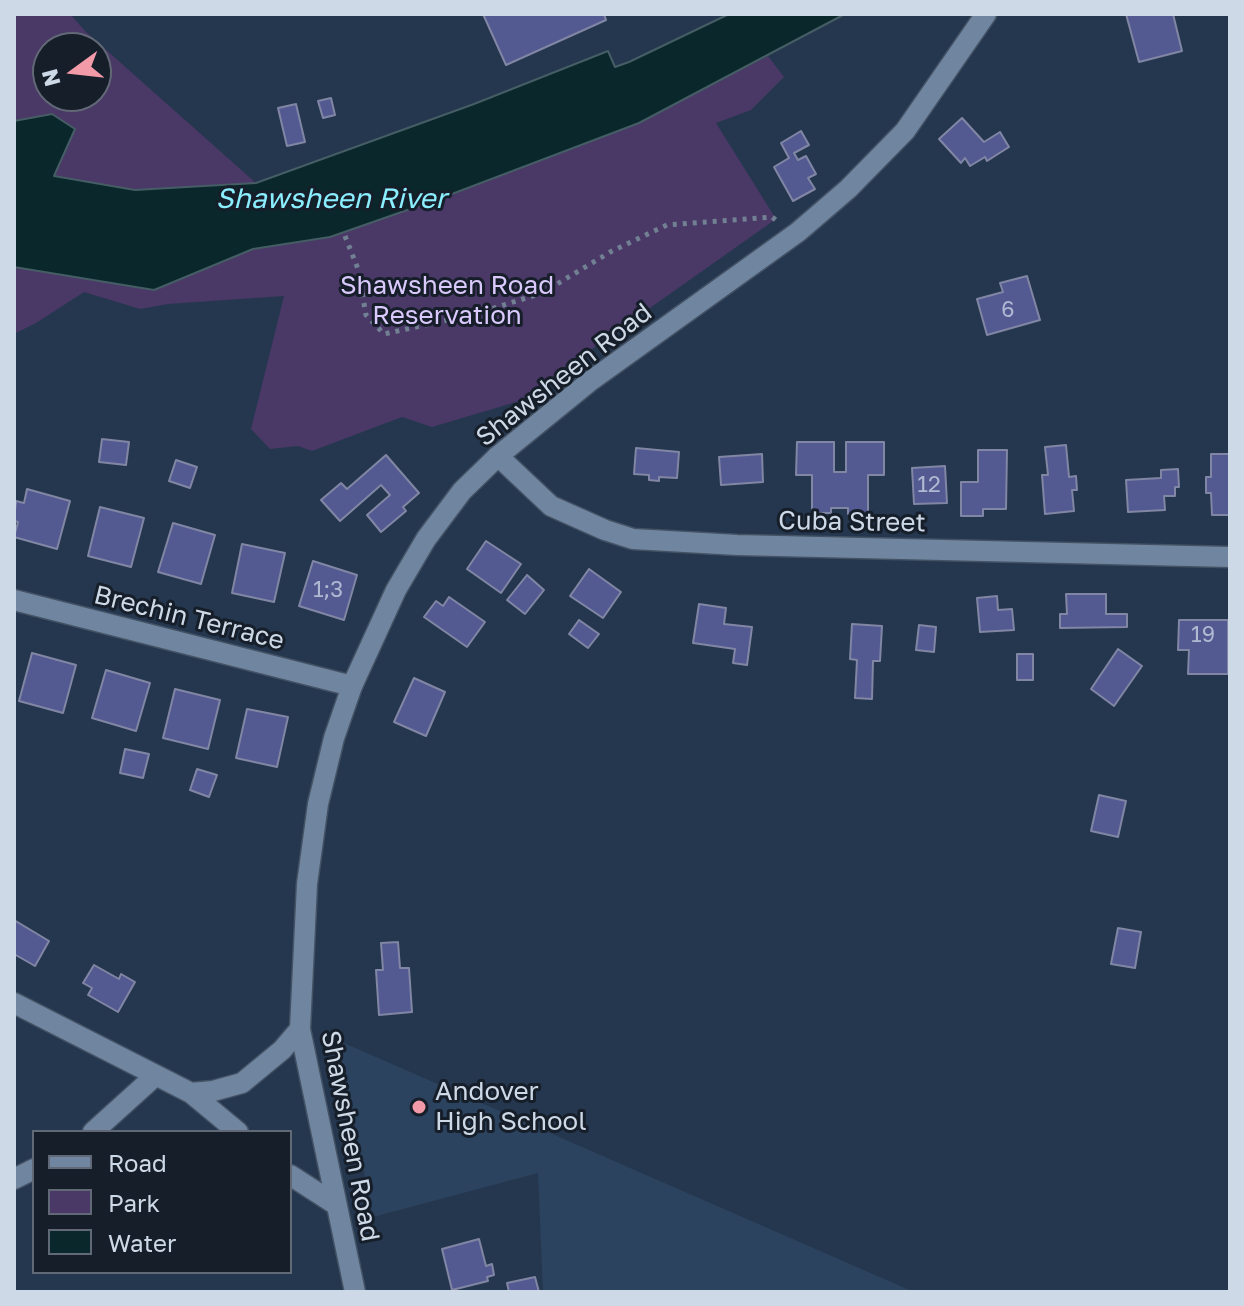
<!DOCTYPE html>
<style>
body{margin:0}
#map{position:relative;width:1244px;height:1306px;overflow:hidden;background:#25374e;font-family:"Golos Text",sans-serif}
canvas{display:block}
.frame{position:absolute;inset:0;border:16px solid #ced9e7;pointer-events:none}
.legend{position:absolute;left:32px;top:1130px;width:260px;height:144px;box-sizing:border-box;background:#161e29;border:2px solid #606975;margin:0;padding:10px 14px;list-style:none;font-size:24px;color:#ced9e7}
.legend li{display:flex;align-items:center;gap:16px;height:40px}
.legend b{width:40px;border:2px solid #606975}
.north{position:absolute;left:32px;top:32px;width:80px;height:80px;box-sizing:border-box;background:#161e29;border:2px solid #606975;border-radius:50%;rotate:255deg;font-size:22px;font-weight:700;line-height:32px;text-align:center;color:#ced9e7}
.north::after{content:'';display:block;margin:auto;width:28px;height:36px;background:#f39aa9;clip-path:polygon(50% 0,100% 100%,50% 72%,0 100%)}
</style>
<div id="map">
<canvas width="1244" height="1306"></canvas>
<div class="frame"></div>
<ul class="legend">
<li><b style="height:10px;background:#70859f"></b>Road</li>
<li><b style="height:22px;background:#4a3867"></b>Park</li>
<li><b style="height:22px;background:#0a282c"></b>Water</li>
</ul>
<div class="north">N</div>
</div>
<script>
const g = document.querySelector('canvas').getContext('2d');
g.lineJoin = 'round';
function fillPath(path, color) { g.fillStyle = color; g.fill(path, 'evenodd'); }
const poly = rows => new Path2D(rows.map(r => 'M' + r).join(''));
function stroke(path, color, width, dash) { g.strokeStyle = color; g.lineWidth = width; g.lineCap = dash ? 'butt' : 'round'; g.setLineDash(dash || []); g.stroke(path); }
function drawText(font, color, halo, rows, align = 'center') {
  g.font = font + ' "Golos Text",sans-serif'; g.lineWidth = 6; g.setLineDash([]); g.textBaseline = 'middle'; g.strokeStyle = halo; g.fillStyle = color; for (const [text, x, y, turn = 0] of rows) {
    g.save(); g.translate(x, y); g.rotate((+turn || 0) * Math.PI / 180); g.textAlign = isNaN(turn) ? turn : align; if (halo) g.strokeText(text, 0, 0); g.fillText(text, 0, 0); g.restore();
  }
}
fillPath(poly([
 [337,1040,914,1292,543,1292,538,1173,373,1217]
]), '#2c435f');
fillPath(poly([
 [14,14,70,14,86,32,256,183,135,190,49,175,14,163],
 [48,48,96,48,96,96,48,96],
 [768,56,784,77,751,110,716,123,776,219,572,363,533,397,432,427,402,417,312,451,298,446,270,449,251,429,284,296,168,304,140,309,84,292,36,323,14,334,14,247,698,92]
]), '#4a3867');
const water = poly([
 [845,14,639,123,436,200,330,237,253,249,154,290,14,267,14,121,52,114,75,129,54,176,135,190,256,183,474,104,608,51,615,67,629,62,727,15,845,14]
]);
fillPath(water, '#0a282c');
stroke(water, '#455d64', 2);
const building = poly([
 [483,14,604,14,606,20,506,65,483,14],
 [1126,14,1173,14,1182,51,1139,62,1126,14],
 [331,98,335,115,323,118,318,101,331,98],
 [296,104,305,142,287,146,278,108,296,104],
 [962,118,984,142,1000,132,1009,147,987,161,985,157,970,166,965,158,961,163,939,139,962,118],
 [801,131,809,145,794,153,798,160,806,156,816,174,808,178,815,189,793,201,774,167,789,158,781,143,801,131],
 [1027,276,1040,320,987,335,977,299,1003,292,1000,283,1027,276],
 [102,439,129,442,126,465,99,462,102,439],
 [797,442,834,442,834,472,846,472,846,442,884,442,884,475,868,475,868,514,848,514,848,508,831,508,831,513,812,513,812,475,796,475,797,442],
 [1066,445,1069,477,1076,476,1077,490,1072,490,1074,511,1045,514,1042,475,1048,475,1045,447,1066,445],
 [636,448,679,452,677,478,659,477,659,481,649,480,649,475,634,474,636,448],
 [978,450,1007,450,1006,509,983,509,983,516,961,516,961,482,978,482,978,450],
 [762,454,763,482,721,485,719,457,762,454],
 [1211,454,1230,454,1230,515,1212,515,1211,493,1206,493,1206,477,1211,477,1211,454],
 [386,455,419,493,403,507,406,511,381,532,367,515,390,495,381,485,340,521,321,500,341,483,347,489,386,455],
 [176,460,197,467,190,488,169,481,176,460],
 [945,466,947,503,914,504,912,468,945,466],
 [1178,469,1179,487,1175,487,1175,496,1164,496,1165,510,1128,512,1126,480,1161,478,1161,470,1178,469],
 [27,489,70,501,57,549,14,537,18,522,14,521,16,501,24,503,27,489],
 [100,507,144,518,131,567,88,556,100,507],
 [173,523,215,535,201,584,158,572,173,523],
 [486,541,521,564,501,593,467,569,486,541],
 [242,544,285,553,274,602,232,593,242,544],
 [313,561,357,575,344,620,299,606,313,561],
 [589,569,621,592,603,618,570,596,589,569],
 [527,575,544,590,525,614,507,600,527,575],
 [1066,594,1106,594,1106,614,1127,614,1127,627,1060,628,1060,614,1067,614,1066,594],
 [997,596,998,610,1012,609,1014,630,980,632,977,598,997,596],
 [449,597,485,622,467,647,424,617,436,601,443,606,449,597],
 [699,604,726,608,724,624,752,627,747,665,733,663,735,649,693,643,699,604],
 [579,620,599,634,588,648,569,634,579,620],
 [1179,620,1228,620,1228,674,1188,674,1189,650,1178,650,1179,620],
 [852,624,882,626,880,661,873,661,872,699,855,698,857,660,850,659,852,624],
 [919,625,936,627,934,652,916,650,919,625],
 [1118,649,1142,666,1114,706,1091,689,1118,649],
 [32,653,76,665,63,713,19,701,32,653],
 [1017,654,1033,654,1033,680,1017,680,1017,654],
 [106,670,150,683,136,731,92,718,106,670],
 [414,678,445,692,426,736,394,722,414,678],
 [175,689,220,700,208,749,163,738,175,689],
 [247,709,288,717,277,767,236,758,247,709],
 [125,749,149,754,143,778,120,773,125,749],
 [197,769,217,775,209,797,190,790,197,769],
 [1099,795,1126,801,1118,837,1091,831,1099,795],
 [14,920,49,941,35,966,14,954,14,920],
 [1118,928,1141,932,1135,968,1111,964,1118,928],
 [398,942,400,968,409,968,412,1012,379,1015,376,970,383,970,381,943,398,942],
 [94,965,119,979,121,974,135,982,118,1012,88,995,92,988,83,983,94,965],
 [479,1239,486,1266,492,1264,494,1275,487,1277,488,1281,452,1290,442,1249,479,1239],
 [535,1277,539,1292,509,1292,507,1283,535,1277]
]);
fillPath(building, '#535a91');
stroke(building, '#8086a4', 2);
const street = poly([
 [498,456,551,506,605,530,633,539,737,545,1230,557],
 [14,600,352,686],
 [93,1132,155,1076],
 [14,1179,34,1169]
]);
const secondary = poly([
 [14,1003,191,1093,238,1132],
 [191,1093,213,1091,242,1083,282,1050,300,1029],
 [290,1175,335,1204],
 [355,1292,300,1029,307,884,318,804,334,738,352,686,396,590,426,539,462,491,498,456,589,382,798,232,848,189,905,131,986,14]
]);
stroke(street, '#435265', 23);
stroke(secondary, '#435265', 23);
stroke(poly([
 [345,236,358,269,366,315,384,334,475,314,542,293,612,251,667,225,772,217,777,221]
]), '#718093', 5, [4, 6]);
stroke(street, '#70859f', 20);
stroke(secondary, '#70859f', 20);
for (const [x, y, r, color] of [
 [419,1107,8,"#f39aa9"]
]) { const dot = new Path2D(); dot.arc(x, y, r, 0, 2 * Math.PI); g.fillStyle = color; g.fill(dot); stroke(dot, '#161e29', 3); }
drawText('22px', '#afb9d2', null, [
 ["6",1008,310],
 ["12",929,485],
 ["1;3",328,590],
 ["19",1203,635]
]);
drawText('26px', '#dac9fc', '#161e29', [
 ["Shawsheen Road",447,286],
 ["Reservation",447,316]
]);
drawText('26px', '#ced9e7', '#161e29', [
 ["Shawsheen Road",564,375,-38],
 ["Cuba Street",852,522,1],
 ["Brechin Terrace",189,618,14],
 ["Shawsheen Road",350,1136,79]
]);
drawText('26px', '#ced9e7', '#161e29', [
 ["Andover",435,1092],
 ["High School",435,1122]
], 'left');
drawText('italic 28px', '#8beefe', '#161e29', [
 ["Shawsheen River",331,199]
]);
</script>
